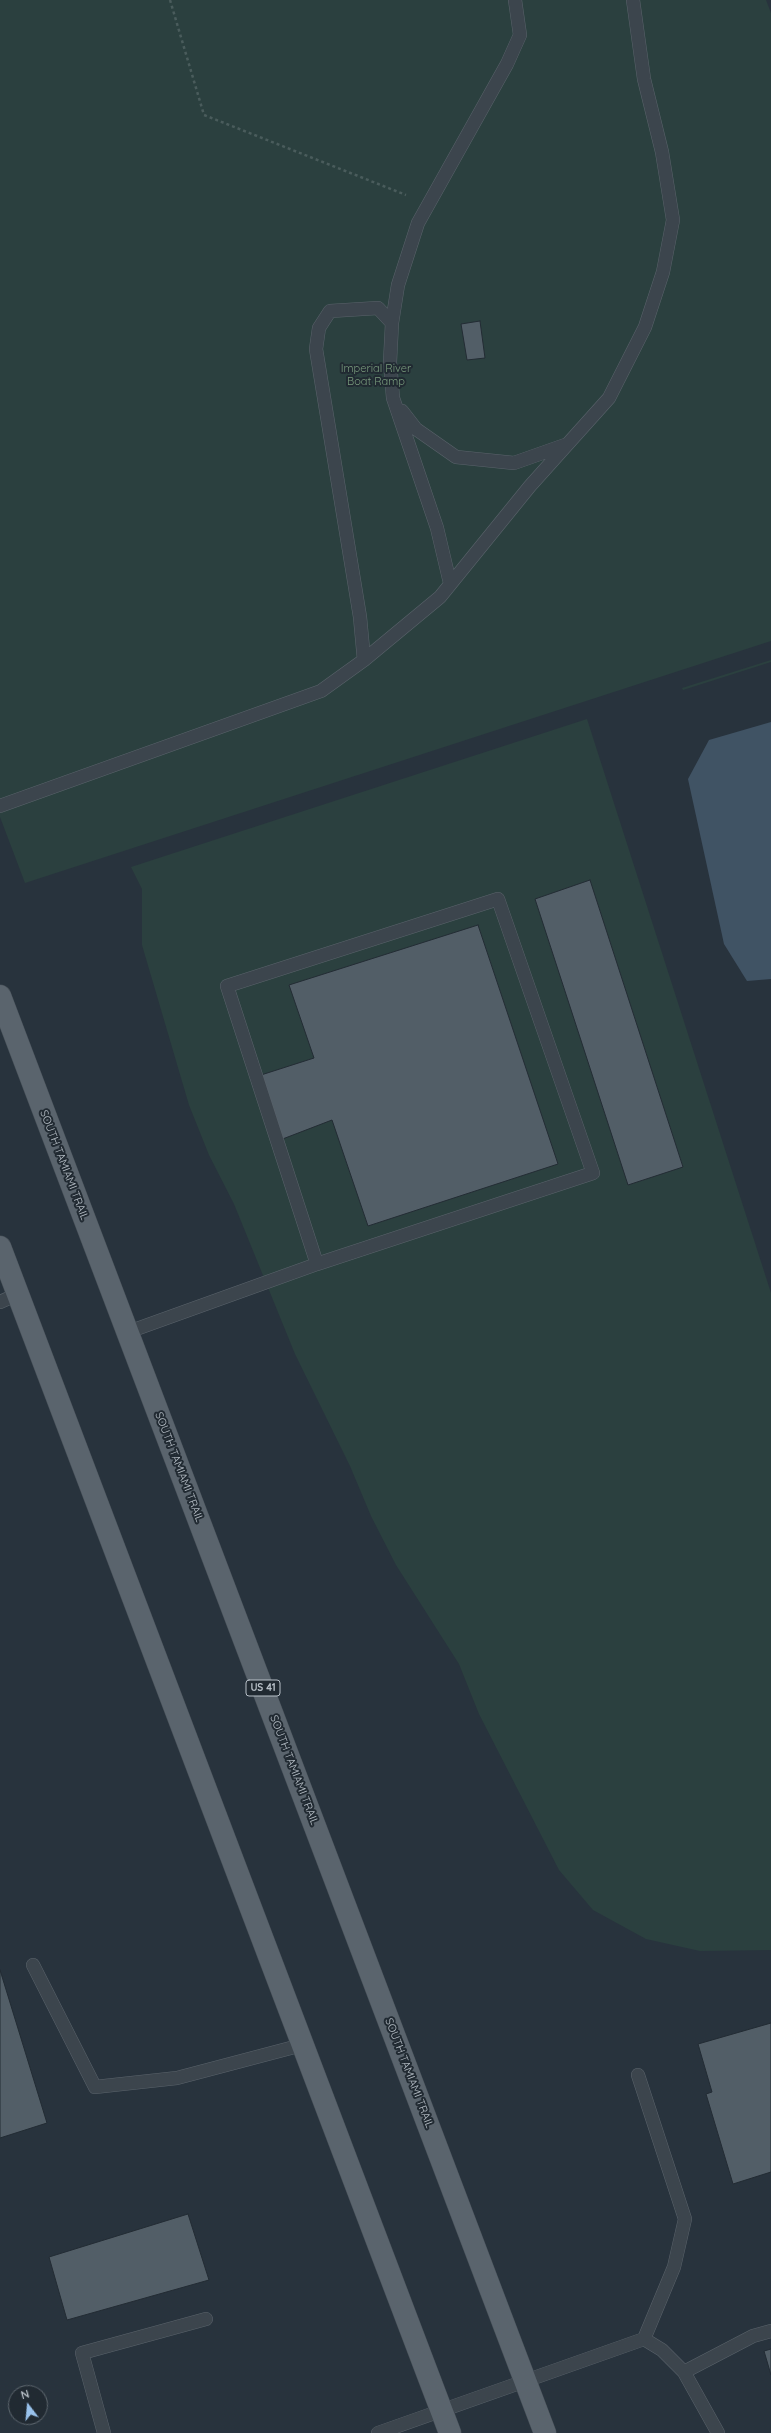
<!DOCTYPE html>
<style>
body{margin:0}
#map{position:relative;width:771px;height:2433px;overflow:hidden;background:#28333d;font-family:Quicksand,sans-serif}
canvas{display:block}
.north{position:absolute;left:8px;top:2385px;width:40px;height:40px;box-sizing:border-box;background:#212a32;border:1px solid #5d666e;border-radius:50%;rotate:344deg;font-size:11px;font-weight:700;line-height:16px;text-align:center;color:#b8c0c8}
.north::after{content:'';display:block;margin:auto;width:14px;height:18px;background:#99c2ec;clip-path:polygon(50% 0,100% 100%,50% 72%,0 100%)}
</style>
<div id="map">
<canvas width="771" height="2433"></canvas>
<div class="north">N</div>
</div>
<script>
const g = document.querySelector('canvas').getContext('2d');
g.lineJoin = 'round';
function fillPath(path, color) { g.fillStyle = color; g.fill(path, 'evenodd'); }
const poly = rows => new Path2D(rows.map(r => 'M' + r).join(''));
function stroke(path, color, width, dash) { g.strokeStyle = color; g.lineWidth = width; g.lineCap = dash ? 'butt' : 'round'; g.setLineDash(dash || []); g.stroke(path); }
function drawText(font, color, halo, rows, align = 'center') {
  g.font = font + ' Quicksand,sans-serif'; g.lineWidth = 4; g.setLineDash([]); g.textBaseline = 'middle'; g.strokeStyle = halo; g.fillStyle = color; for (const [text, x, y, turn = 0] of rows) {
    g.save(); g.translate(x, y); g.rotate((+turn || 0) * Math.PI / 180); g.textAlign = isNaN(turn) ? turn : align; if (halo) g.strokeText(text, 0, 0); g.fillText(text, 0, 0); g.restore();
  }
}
fillPath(poly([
 [0,0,766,0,771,13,771,641,25,883,0,817],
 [771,660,771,662,683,690,682,688],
 [587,719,771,1293,771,1950,700,1951,646,1939,593,1910,559,1870,479,1714,459,1664,396,1565,371,1516,350,1466,295,1354,234,1204,209,1155,189,1105,142,945,142,889,131,867]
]), '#2b403f');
fillPath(poly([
 [771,722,771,979,747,981,724,944,688,779,709,740]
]), '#405364');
const building = poly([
 [480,321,485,358,467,360,461,324,480,321],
 [590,880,683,1167,628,1185,535,899,590,880],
 [478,925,558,1164,368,1226,332,1120,280,1140,261,1075,314,1058,289,985,478,925],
 [0,1970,47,2123,0,2138,0,1970],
 [771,2023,771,2172,733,2184,706,2094,712,2092,698,2044,771,2023],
 [188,2214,209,2280,67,2320,49,2257,188,2214],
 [771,2349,771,2375,764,2351,771,2349]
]);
fillPath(building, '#525e67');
stroke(building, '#232c34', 1);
const lane = poly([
 [402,411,416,429,456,457,514,463,565,445],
 [450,583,437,528,393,398,390,362,392,323,398,285,418,223,507,64,520,35,515,0],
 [364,660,360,617,316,349,319,328,330,311,378,308,392,323],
 [0,806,321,691,364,660,440,597,530,486,609,398,645,327,663,272,673,220,662,152,644,79,633,0],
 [0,1302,18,1294],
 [128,1332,317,1264,593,1173,498,899,227,986,317,1264],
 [33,1965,95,2087,177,2078,302,2045],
 [644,2339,662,2350,684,2372,718,2433],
 [684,2372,753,2336,771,2331],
 [104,2433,82,2353,206,2319],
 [378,2433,644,2339,674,2267,685,2219,638,2075]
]);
const primary = poly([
 [0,996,545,2433],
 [0,1247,450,2433]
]);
stroke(lane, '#5a636b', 14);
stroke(primary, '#454e56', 23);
stroke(poly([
 [170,0,204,115,406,195]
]), '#4a5c5c', 2.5, [3, 3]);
stroke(lane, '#3c454d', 13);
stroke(primary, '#5a646d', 22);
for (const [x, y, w] of [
 [263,1688,34]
]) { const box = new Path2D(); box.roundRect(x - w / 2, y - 8, w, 16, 3); g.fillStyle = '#212a32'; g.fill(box); stroke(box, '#b8c0c8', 1); }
drawText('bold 10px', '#b8c0c8', null, [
 ["US 41",263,1688]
]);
drawText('11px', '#799b7d', '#212a32', [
 ["Imperial River",376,369],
 ["Boat Ramp",376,382]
]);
drawText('11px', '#b8c0c8', '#212a32', [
 ["SOUTH TAMIAMI TRAIL",64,1165,69],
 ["SOUTH TAMIAMI TRAIL",179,1467,69],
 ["SOUTH TAMIAMI TRAIL",294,1770,69],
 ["SOUTH TAMIAMI TRAIL",409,2073,69]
]);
</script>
